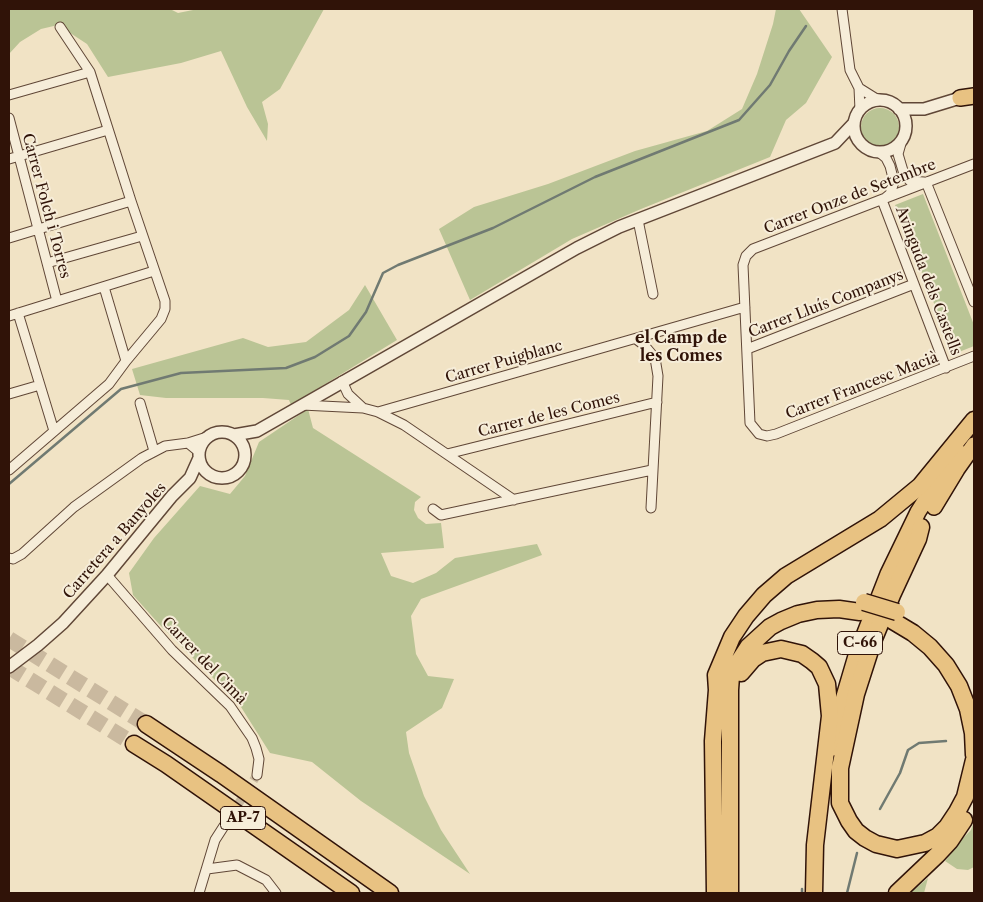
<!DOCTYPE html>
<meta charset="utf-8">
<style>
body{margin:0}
#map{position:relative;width:983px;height:902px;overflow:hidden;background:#f1e3c5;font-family:"Libre Caslon Text",serif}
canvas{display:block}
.frame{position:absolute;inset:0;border:10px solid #301308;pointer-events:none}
</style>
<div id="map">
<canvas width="983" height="902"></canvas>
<div class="frame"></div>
</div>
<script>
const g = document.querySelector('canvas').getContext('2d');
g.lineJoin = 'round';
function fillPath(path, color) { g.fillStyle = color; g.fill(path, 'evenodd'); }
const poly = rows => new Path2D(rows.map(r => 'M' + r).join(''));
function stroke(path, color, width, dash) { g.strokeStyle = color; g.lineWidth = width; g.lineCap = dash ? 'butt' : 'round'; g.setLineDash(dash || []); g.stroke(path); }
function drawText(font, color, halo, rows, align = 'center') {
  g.font = font + ' "Libre Caslon Text",serif'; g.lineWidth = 4; g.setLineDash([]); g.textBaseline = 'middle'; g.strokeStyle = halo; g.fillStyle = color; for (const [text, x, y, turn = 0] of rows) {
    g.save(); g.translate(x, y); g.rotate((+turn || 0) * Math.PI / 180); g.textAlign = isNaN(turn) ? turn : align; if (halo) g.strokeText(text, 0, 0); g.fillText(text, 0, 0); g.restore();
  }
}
fillPath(poly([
 [9,9,170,9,178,13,198,9,324,9,280,89,262,102,268,124,267,141,247,107,221,51,181,63,108,77,87,44,58,25,41,29,20,42,9,54],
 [776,9,799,9,832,57,806,103,786,120,770,157,641,209,572,239,470,300,439,229,474,207,548,184,635,151,707,131,742,109,757,74,773,24],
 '861 127a19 19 0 1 1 38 0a19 19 0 1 1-38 0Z',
 [923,194,974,325,974,346,954,354,895,205],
 [365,285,397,340,291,405,289,400,263,398,166,398,140,395,132,369,243,338,268,347,306,342,349,310],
 [308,409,313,428,421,497,415,502,414,510,418,518,426,524,441,523,444,548,381,553,391,576,413,583,436,573,455,558,537,544,542,555,421,599,411,616,416,654,428,676,454,679,442,708,406,732,409,753,424,796,441,830,470,874,361,801,312,762,270,753,241,707,215,680,159,624,133,595,129,573,154,538,200,486,230,494,245,476,259,442],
 [974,821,974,867,968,870,957,869,945,861,959,842,971,830],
 [928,878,924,893,910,893]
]), '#bac495');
stroke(poly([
 [9,484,121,389,181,373,286,368,315,357,349,336,366,312,383,273,398,265,493,228,595,177,739,120,770,85,789,51,806,26],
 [880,809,900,773,908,750,919,743,946,741],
 [802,893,802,889],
 [847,893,857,853]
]), '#707a72', 2.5);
stroke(poly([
 [224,826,257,775]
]), '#cab99f', 9, [9, 4.5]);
stroke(poly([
 [9,639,146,724],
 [9,667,134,744]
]), '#cab99f', 16, [16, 8]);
const minor = poly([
 [842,9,850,70,859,88,860,110],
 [859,88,875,98,882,100],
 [9,95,90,72],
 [9,118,57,301],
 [902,140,898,154,904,174,910,181,924,182],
 [880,153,886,158,890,166,894,182,890,194,884,199],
 [9,159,108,130],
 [974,164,753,249,746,256,743,265,750,423,759,434,767,436,776,434,974,356],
 [926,182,974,302],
 [882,200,946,368],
 [638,220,653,294],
 [9,238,131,201],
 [47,263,142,236],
 [104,287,126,361],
 [18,313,54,431],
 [9,316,154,271],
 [636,339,644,345,655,358,658,376,651,508],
 [747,349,914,284],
 [342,381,348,394,363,408],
 [9,394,40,385],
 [140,403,154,451],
 [302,405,363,408,378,412,404,425,514,500],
 [378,412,745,307],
 [188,443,199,452],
 [447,454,657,402],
 [9,470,109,384,126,361,161,319,165,309,165,301,131,201,90,72,60,27],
 [433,509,441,515,652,470],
 [9,558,13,559,22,554,74,507,142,458,165,446,188,443,207,437],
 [107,575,172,650,230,706,252,738,256,748,259,759,257,775],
 [207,869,237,865,266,880,276,893],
 [199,893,215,840,224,826]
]);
const tertiary = poly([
 '854 126a26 26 0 1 1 52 0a26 26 0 1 1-52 0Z',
 [899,109,924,109,960,98],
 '199 455a23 23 0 1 1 46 0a23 23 0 1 1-46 0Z',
 [234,435,257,431,577,248,619,227,835,143,853,124],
 [9,667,38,645,63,623,107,575,172,496,190,478,199,458]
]);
const trunk = poly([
 [960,98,974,96],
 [934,507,957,469,974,445],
 [833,748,843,700,856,656,888,574,918,512,957,450]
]);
const motorway = poly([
 [921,527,918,539,892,595,873,641,856,694,840,768,840,803,849,821,856,831,865,838,876,844,897,849,925,843,938,836,947,827,957,812,965,797,974,760],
 [893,621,913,633,930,647,946,665,959,686,968,709,973,733,974,755],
 [741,673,753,659,762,653,781,649,802,654,812,661,819,667,827,684,830,716,815,845,814,893],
 [146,724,221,774,390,893],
 [134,744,166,764,351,893],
 [715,893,713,741,717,690,716,675,732,637,746,616,764,595,786,576,880,519,920,486,974,420],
 [730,893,730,690,731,676,735,667,748,647,770,627,781,621,798,614,817,610,839,609,860,612],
 [897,893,937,855,950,841,964,820]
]);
stroke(minor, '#604737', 11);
stroke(tertiary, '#604737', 14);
stroke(trunk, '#301308', 18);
stroke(motorway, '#301308', 19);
stroke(minor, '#f6edd9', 9);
stroke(tertiary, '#f6edd9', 11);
stroke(trunk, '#e8c282', 15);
stroke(motorway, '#e8c282', 16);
const motorwayBridge = poly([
 [864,602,897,612]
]);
stroke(motorwayBridge, '#301308', 19, []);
stroke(motorwayBridge, '#e8c282', 16);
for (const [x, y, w] of [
 [860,643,45],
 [243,818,45]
]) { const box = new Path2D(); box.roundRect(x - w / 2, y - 11.5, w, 23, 4); g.fillStyle = '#f6edd9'; g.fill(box); stroke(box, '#301308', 1); }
drawText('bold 14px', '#301308', null, [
 ["C-66",860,643],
 ["AP-7",243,818]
]);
drawText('15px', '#301308', '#f6edd9', [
 ["Carrer Onze de Setembre",850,197,-21],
 ["Carrer Folch i Torres",46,206,75],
 ["Avinguda dels Castells",928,281,69],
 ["Carrer Lluís Companys",826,304,-21],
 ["Carrer Puigblanc",504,362,-16],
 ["Carrer Francesc Macià",862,386,-21],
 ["Carrer de les Comes",549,415,-14],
 ["Carretera a Banyoles",115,541,-49],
 ["Carrer del Cimà",204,661,46]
]);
drawText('bold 16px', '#301308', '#f6edd9', [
 ["el Camp de",681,338],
 ["les Comes",681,356]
]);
</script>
